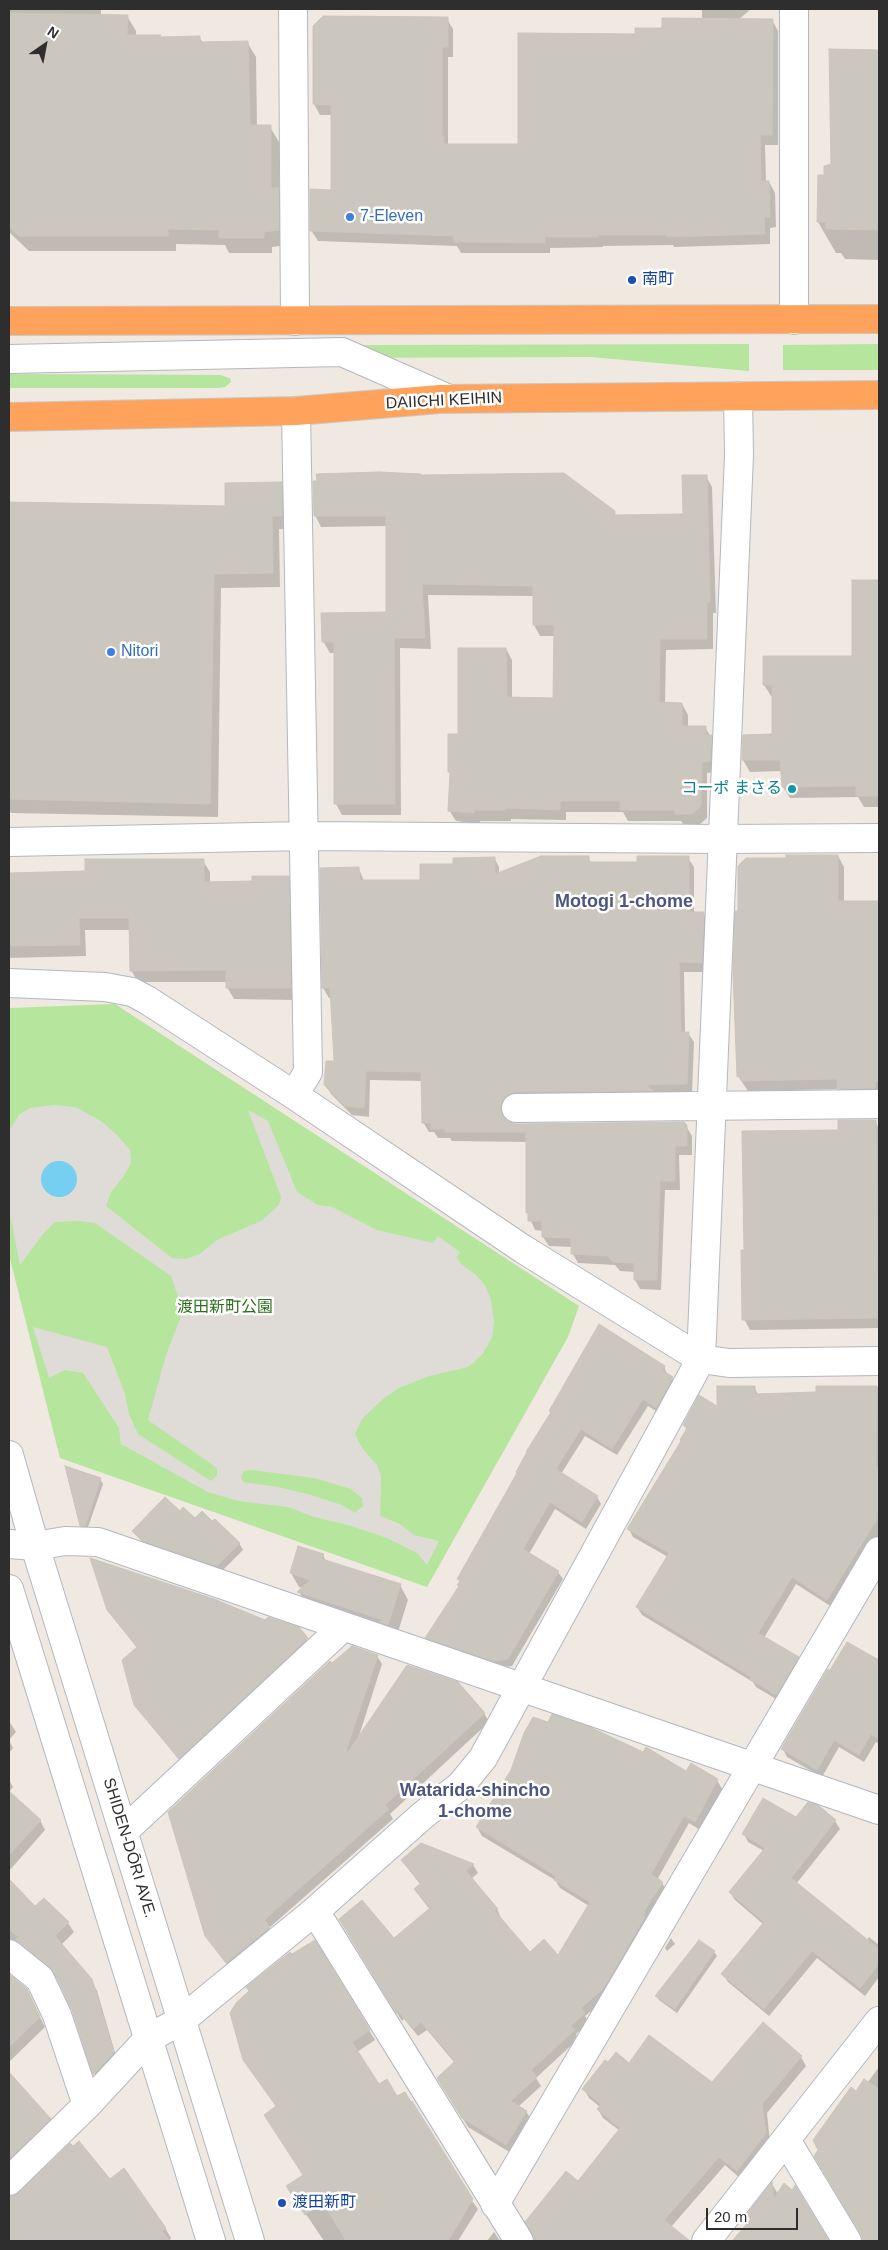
<!DOCTYPE html>
<meta charset="utf-8">
<style>
body{margin:0}
#map{position:relative;width:888px;height:2250px;overflow:hidden;background:#efe9e1;font-family:Helvetica,sans-serif}
canvas{display:block}
.frame{position:absolute;inset:0;border:10px solid #2e2e2e;pointer-events:none}
.north{position:absolute;left:20px;top:20px;width:50px;height:50px;-webkit-text-stroke:4px #fff;paint-order:stroke;rotate:33deg;font-size:14px;font-weight:700;line-height:20px;text-align:center;color:#2e2e2e}
.north::after{content:'';display:block;margin:auto;width:18px;height:22px;background:#2e2e2e;clip-path:polygon(50% 0,100% 100%,50% 72%,0 100%)}
.scale{position:absolute;left:706px;top:2208px;width:92px;height:22px;box-sizing:border-box;border:2px solid #2e2e2e;border-top:0;padding-left:6px;font-size:15px;line-height:18px;white-space:nowrap;color:#2e2e2e;-webkit-text-stroke:4px #fff;paint-order:stroke}
</style>
<div id="map">
<canvas width="888" height="2250"></canvas>
<div class="frame"></div>
<div class="north">N</div>
<div class="scale">20 m</div>
</div>
<script>
const g = document.querySelector('canvas').getContext('2d');
g.lineJoin = 'round';
function fillPath(path, color) { g.fillStyle = color; g.fill(path, 'evenodd'); }
const poly = rows => new Path2D(rows.map(r => 'M' + r).join(''));
function stroke(path, color, width, dash) { g.strokeStyle = color; g.lineWidth = width; g.lineCap = dash ? 'butt' : 'round'; g.setLineDash(dash || []); g.stroke(path); }
function drawText(font, color, halo, rows, align = 'center') {
  g.font = font + ' Helvetica,"Noto Sans JP",sans-serif'; g.lineWidth = 5; g.setLineDash([]); g.textBaseline = 'middle'; g.strokeStyle = halo; g.fillStyle = color; for (const [text, x, y, turn = 0] of rows) {
    g.save(); g.translate(x, y); g.rotate((+turn || 0) * Math.PI / 180); g.textAlign = isNaN(turn) ? turn : align; if (halo) g.strokeText(text, 0, 0); g.fillText(text, 0, 0); g.restore();
  }
}
fillPath(poly([
 [749,344,749,371,590,357,9,359,13,346],
 [879,344,879,370,783,370,783,345],
 [9,374,220,375,230,378,231,382,225,387,219,388,9,388],
 [115,1004,579,1306,568,1337,427,1587,60,1458,9,1255,9,1008]
]), '#b6e59e');
fillPath(poly([
 [54,1105,75,1107,101,1121,117,1135,130,1150,131,1163,124,1176,111,1192,106,1206,172,1258,186,1259,200,1254,217,1240,261,1221,279,1205,281,1197,248,1110,268,1121,297,1192,318,1205,332,1207,377,1230,433,1243,438,1236,460,1252,457,1257,460,1263,476,1275,485,1285,491,1300,494,1322,492,1337,482,1355,468,1367,429,1376,399,1388,383,1399,362,1419,355,1434,362,1448,377,1465,381,1477,380,1516,400,1524,414,1535,439,1541,427,1565,417,1553,387,1538,348,1525,314,1517,288,1507,238,1501,208,1492,121,1444,119,1428,83,1373,65,1370,49,1378,33,1327,107,1347,125,1394,129,1414,138,1434,211,1481,217,1475,217,1468,148,1420,166,1355,183,1311,171,1276,95,1223,79,1221,55,1222,43,1234,20,1265,9,1209,9,1131,19,1115,30,1108],
 [63,1162,73,1167,69,1194,63,1196,52,1195,43,1187,42,1175],
 [251,1470,314,1478,351,1489,362,1498,363,1506,355,1513,342,1505,311,1495,278,1487,243,1482,241,1477,244,1471]
]), '#dfdcd8');
fillPath(poly([
 '41 1179a18 18 0 1 1 36 0a18 18 0 1 1-36 0Z'
]), '#75cff0');
fillPath(poly([
 [9,9,101,9,101,16,127,16,136,31,136,36,160,36,161,38,199,37,203,43,247,42,256,57,257,126,270,127,279,142,279,191,287,205,287,245,272,247,272,253,229,253,225,245,176,244,176,251,29,251,9,232],
 [702,9,751,9,738,20,772,20,778,31,778,145,765,145,766,182,769,182,775,193,776,227,770,228,770,244,674,247,673,245,603,246,603,247,550,248,550,253,461,253,457,246,318,241,311,230,333,191,333,115,320,115,314,104,314,27,447,19,453,29,453,57,448,57,448,145,519,146,636,35,636,29,671,28,702,20],
 [830,50,879,51,879,260,845,259,841,253,836,253,818,222,825,176,832,165],
 [706,476,712,487,716,613,713,613,713,649,666,650,665,704,682,704,688,715,688,727,705,727,717,748,716,772,707,773,707,818,699,825,683,824,681,821,628,821,623,812,566,812,566,820,511,819,511,821,480,821,480,824,456,821,449,810,451,776,449,772,459,735,506,649,512,660,512,699,554,699,555,636,540,636,534,625,534,596,428,595,431,649,400,648,401,815,342,815,336,804,335,653,330,653,323,641,387,613,387,526,321,527,315,515,614,512,616,516,684,516],
 [281,483,289,497,290,529,279,529,280,587,221,588,218,817,11,813,9,809,9,503,226,507],
 [853,581,879,581,879,807,864,807,858,797,790,798,783,787,782,771,750,772,743,760,744,736,774,735,773,696,771,696,764,685,853,658],
 [838,856,844,867,844,903,879,902,879,1098,845,1099,839,1089,748,1091,738,1076,739,912,788,859],
 [588,857,591,863,638,863,688,858,694,867,694,913,703,913,709,922,707,972,684,972,685,1033,688,1033,694,1042,692,1093,507,1111,505,1118,506,1121,516,1125,686,1126,692,1136,692,1155,679,1155,680,1190,665,1190,661,1290,640,1289,635,1280,635,1272,620,1271,615,1265,578,1263,573,1254,573,1247,549,1246,543,1237,544,1231,535,1230,527,1212,527,1142,452,1141,450,1138,438,1138,434,1132,429,1132,423,1122,422,1081,370,1080,369,1117,352,1115,331,1094,325,1084,335,1063,331,998,329,998,323,988,321,869,359,869,364,881,421,881,455,865,494,858,499,867,499,874],
 [203,861,210,872,210,883,253,882,288,877,295,889,297,1000,234,999,227,987,228,982,138,982,131,970,131,930,85,930,86,956,9,958,9,874,86,872],
 [875,1121,879,1129,879,1328,750,1330,744,1319,745,1251,839,1131],
 [664,1366,667,1375,672,1378,676,1386,661,1414,648,1406,617,1455,585,1436,561,1474,597,1497,601,1504,586,1529,555,1509,529,1554,558,1572,563,1579,512,1666,499,1668,431,1645,426,1638,460,1587,459,1579,518,1474],
 [754,1387,759,1396,817,1393,817,1387,879,1387,879,1544,832,1607,796,1584,764,1638,798,1657,803,1665,781,1702,756,1687,753,1682,642,1615,637,1607,668,1557,633,1537,629,1529,682,1442,687,1430,684,1425],
 [100,1479,103,1484,87,1530,83,1530,81,1525],
 [180,1513,239,1543,243,1550,221,1572,147,1547,134,1531],
 [323,1556,327,1562,400,1585,408,1600,396,1638,307,1605,299,1592,303,1588,299,1587,291,1573],
 [108,1610,265,1621,298,1628,312,1647,184,1766,135,1704,138,1649],
 [847,1643,879,1662,879,1744,876,1742,864,1762,839,1747,822,1777,787,1757,783,1749],
 [377,1656,382,1664,358,1739,484,1713,489,1722,390,1814,393,1819,269,1928,274,1936,232,1971,206,1936,332,1665],
 [9,1721,16,1732,9,1740],
 [9,1740,13,1748,9,1753],
 [692,1764,717,1780,722,1789,700,1830,689,1823,657,1880,662,1883,667,1892,608,1997,585,2016,589,2022,576,2034,578,2039,536,2078,541,2086,518,2107,526,2111,531,2120,511,2153,468,2127,438,2078,455,2063,427,2030,418,2036,404,2019,402,2021,345,1928,394,1940,430,1910,415,1890,421,1885,402,1861,422,1845,473,1865,478,1873,471,1879,497,1909,501,1918,500,1919,529,1954,558,1957,589,1906,560,1888,555,1880,482,1836,477,1827,687,1773],
 [9,1780,13,1787,9,1792],
 [9,1793,40,1820,45,1830,9,1871],
 [817,1807,835,1821,840,1829,796,1884,867,1940,869,1937,879,1945,879,1977,865,1996,817,1958,769,2016,728,1982,723,1974,763,1924,735,1900,730,1892,764,1851,748,1842,744,1834,797,1819],
 [9,1881,35,1908,68,1923,74,1932,61,1945,91,1980,97,1991,118,2063,100,2084,95,2074,73,2009,59,1980,26,1951,9,1949],
 [671,1938,675,1944,667,1951,665,1948],
 [314,1942,375,2040,357,2052,379,2085,397,2098,478,2209,458,2241,324,2241,293,2195,304,2175,277,2107,291,1956],
 [714,1952,717,1956,677,2013,659,2000,657,1996],
 [9,1975,26,1990,45,2027,9,2062],
 [801,2057,806,2066,767,2113,770,2143,742,2180,725,2165,671,2227,688,2241,536,2241,620,2131,603,2118,598,2109,600,2107,589,2098,584,2089,608,2064,629,2065,713,2083],
 [879,2067,879,2241,864,2241,856,2092,868,2082],
 [9,2073,49,2119,55,2129,9,2163],
 [110,2181,165,2228,171,2238,169,2241,9,2241,9,2203,32,2186],
 [772,2184,778,2194,792,2192,795,2188,827,2241,734,2241,751,2221,748,2215],
 [494,2232,500,2241,487,2241]
]), '#0003');
const building = poly([
 [9,13,128,15,127,35,161,35,160,37,200,36,200,42,248,41,250,125,271,125,271,188,279,188,279,230,264,232,264,238,219,238,219,230,168,229,168,236,19,236,9,227,9,13],
 [323,16,448,17,448,47,442,47,442,136,444,136,444,144,518,144,518,33,635,34,635,28,662,28,662,18,773,19,772,135,760,135,761,181,769,181,770,217,764,217,765,234,667,237,667,235,598,235,598,237,545,237,545,243,454,242,454,236,310,231,310,189,331,190,331,105,313,104,313,26,323,16],
 [829,49,879,50,879,230,826,229,826,222,817,222,818,175,824,175,824,166,831,164,829,49],
 [379,472,421,474,421,475,564,473,615,511,615,515,683,514,682,475,707,475,710,602,707,602,707,639,660,639,659,702,682,703,682,726,706,726,706,735,712,735,710,761,702,762,701,806,692,814,675,814,675,810,620,810,620,801,560,801,560,810,505,808,505,810,474,810,474,813,448,811,450,772,448,772,448,734,458,734,458,648,506,648,507,697,553,698,554,625,533,625,533,586,422,584,425,638,394,638,395,804,334,804,334,642,322,642,321,613,386,612,386,516,314,516,313,481,317,481,316,474,379,472],
 [282,482,282,516,272,516,273,573,214,574,210,804,9,799,9,502,225,506,225,483,282,482],
 [852,580,879,580,879,796,856,796,856,786,782,787,780,760,742,760,743,735,772,734,772,685,763,685,763,656,852,656,852,580],
 [786,855,838,855,838,901,879,901,879,1081,875,1082,875,1088,837,1089,837,1079,741,1081,741,1076,737,1077,733,972,735,911,738,911,738,866,746,858,786,858,786,855],
 [541,856,589,856,589,862,637,862,637,856,689,856,689,912,704,912,702,963,679,962,681,1032,689,1032,687,1084,646,1085,653,1091,516,1092,508,1095,502,1101,500,1108,503,1116,509,1122,516,1124,684,1122,687,1125,687,1146,675,1146,675,1181,660,1181,657,1280,634,1280,634,1263,613,1262,608,1256,571,1254,571,1238,542,1237,542,1221,528,1221,528,1213,526,1213,526,1132,445,1132,445,1129,431,1129,431,1123,422,1123,421,1072,366,1071,364,1108,345,1106,324,1085,326,1061,334,1061,330,988,322,988,320,868,359,867,360,880,420,880,420,864,453,864,453,858,495,857,495,874,541,856],
 [85,859,204,859,204,882,252,881,252,876,289,876,291,988,226,988,226,970,130,971,129,918,79,918,80,945,9,946,9,873,85,871,85,859],
 [838,1120,876,1120,879,1318,742,1320,741,1250,744,1250,742,1131,838,1130,838,1120],
 [599,1324,665,1366,662,1370,673,1377,656,1408,643,1399,612,1449,581,1429,556,1469,598,1496,582,1522,550,1502,523,1549,559,1571,508,1659,494,1661,425,1638,459,1586,457,1585,460,1581,457,1579,517,1473,516,1472,527,1452,526,1452,551,1412,549,1411,599,1324],
 [717,1386,755,1386,755,1394,816,1392,816,1386,877,1386,876,1466,879,1467,879,1516,827,1600,792,1577,758,1633,799,1657,776,1695,750,1679,751,1677,636,1607,669,1553,627,1529,681,1441,680,1440,687,1428,683,1425,699,1395,717,1406,717,1386],
 [65,1466,101,1478,85,1526,80,1526,65,1466],
 [165,1497,180,1511,183,1507,195,1518,202,1511,212,1521,215,1519,240,1543,217,1566,142,1541,132,1531,165,1497],
 [298,1546,324,1554,322,1559,401,1584,388,1625,380,1622,383,1620,297,1592,310,1580,290,1573,298,1546],
 [90,1558,214,1599,265,1620,268,1617,299,1627,308,1638,179,1759,134,1705,122,1660,137,1647,107,1610,90,1558],
 [847,1642,879,1660,879,1739,871,1734,859,1755,834,1740,817,1770,781,1749,828,1669,830,1670,847,1642],
 [352,1646,378,1655,346,1751,348,1752,407,1665,458,1682,485,1713,385,1805,389,1809,264,1920,270,1927,226,1963,205,1936,168,1812,330,1661,332,1663,352,1646],
 [552,1714,590,1727,643,1752,646,1747,686,1771,691,1763,718,1779,695,1822,684,1816,651,1874,663,1882,646,1908,643,1916,645,1917,603,1989,581,2008,585,2013,571,2026,575,2030,531,2070,537,2077,511,2101,527,2111,506,2145,462,2118,437,2078,455,2061,421,2022,413,2029,399,2012,396,2013,339,1919,362,1900,394,1938,430,1908,414,1889,421,1883,401,1860,421,1843,474,1864,466,1871,498,1909,495,1911,530,1952,544,1939,558,1955,590,1902,554,1880,556,1876,476,1827,511,1770,524,1733,533,1717,548,1722,552,1714],
 [9,1791,41,1820,9,1855,9,1791],
 [763,1798,796,1817,808,1802,818,1805,836,1820,791,1878,879,1949,879,1964,860,1988,812,1951,764,2009,721,1974,764,1922,729,1892,765,1848,742,1834,763,1798],
 [9,1879,35,1906,44,1898,69,1922,55,1936,92,1979,114,2052,93,2075,72,2010,54,1972,15,1940,18,1937,9,1929,9,1879],
 [315,1940,370,2030,352,2042,379,2084,387,2079,397,2096,405,2092,411,2102,412,2101,473,2199,448,2241,346,2241,323,2203,305,2215,286,2186,303,2175,264,2115,276,2106,243,2060,230,2013,236,2003,249,1991,246,1987,290,1952,292,1954,315,1940],
 [699,1940,715,1951,675,2009,655,1996,699,1940],
 [9,1974,27,1989,40,2017,9,2047,9,1974],
 [763,2022,802,2056,762,2104,766,2133,737,2171,719,2157,664,2220,690,2241,535,2241,525,2222,566,2171,578,2181,620,2128,597,2109,601,2104,582,2089,605,2060,608,2062,616,2052,629,2063,649,2035,712,2082,763,2022],
 [9,2072,51,2119,9,2159,9,2072],
 [864,2079,879,2089,879,2241,863,2241,860,2233,814,2156,818,2150,813,2140,851,2087,856,2091,864,2079],
 [79,2141,110,2179,124,2168,166,2228,162,2231,170,2241,9,2241,9,2196,20,2192,70,2143,73,2146,79,2141],
 [772,2182,774,2198,784,2183,792,2190,795,2185,829,2241,732,2241,751,2219,746,2215,772,2182]
]);
fillPath(building, '#cbc7bf');
stroke(building, '#cbc5ba', 1);
const street = poly([
 [293,9,295,321],
 [794,320,794,9],
 [9,842,305,836,723,839,879,838],
 [9,983,105,987,132,992,147,1000,294,1095,523,1249,701,1359,729,1363,879,1361],
 [294,1095,308,1072,296,411],
 [516,1108,879,1104],
 [9,1544,35,1546,65,1541,98,1542,879,1810],
 [124,1831,343,1627],
 [315,1911,519,2241],
 [9,1954,40,1979,57,2015,87,2105],
 [786,2140,847,2241],
 [9,2181,87,2105,149,2038,182,2020,206,2000,315,1911,422,1816,461,1785,483,1758,701,1359,739,455,738,396],
 [495,2204,879,1551],
 [706,2241,879,2021]
]);
const secondary = poly([
 [9,359,342,352,449,399],
 [9,1455,35,1546,250,2241],
 [9,1589,211,2241]
]);
const highway = poly([
 [9,321,879,319],
 [9,417,296,411,440,399,879,395]
]);
stroke(street, '#b4b7c1', 30);
stroke(secondary, '#b4b7c1', 30);
stroke(highway, '#c9c9c9', 30);
stroke(street, '#fff', 28);
stroke(secondary, '#fff', 28);
stroke(highway, '#ffa35c', 28);
for (const [x, y, r, color] of [
 [350,217,5,"#3f7fe0"],
 [632,280,5,"#1a4fb4"],
 [111,652,5,"#3f7fe0"],
 [792,789,5,"#0f9aa8"],
 [282,2203,5,"#1a4fb4"]
]) { const dot = new Path2D(); dot.arc(x, y, r, 0, 2 * Math.PI); g.fillStyle = color; g.fill(dot); stroke(dot, '#fff', 2); }
drawText('16px', '#366cbe', '#fff', [
 ["7-Eleven",360,217],
 ["Nitori",121,652]
], 'left');
drawText('16px', '#164399', '#fff', [
 ["南町",642,280],
 ["渡田新町",292,2203]
], 'left');
drawText('16px', '#2e2e2e', '#fff', [
 ["DAIICHI KEIHIN",444,401,-3],
 ["SHIDEN-DŌRI AVE.",129,1848,73]
]);
drawText('16px', '#0d838f', '#fff', [
 ["コーポ まさる",782,789]
], 'right');
drawText('16px', '#2c6e1b', '#fff', [
 ["渡田新町公園",225,1308]
]);
drawText('bold 18px', '#4d5680', '#fff', [
 ["Motogi 1-chome",624,902],
 ["Watarida-shincho",475,1791],
 ["1-chome",475,1812]
]);
</script>
